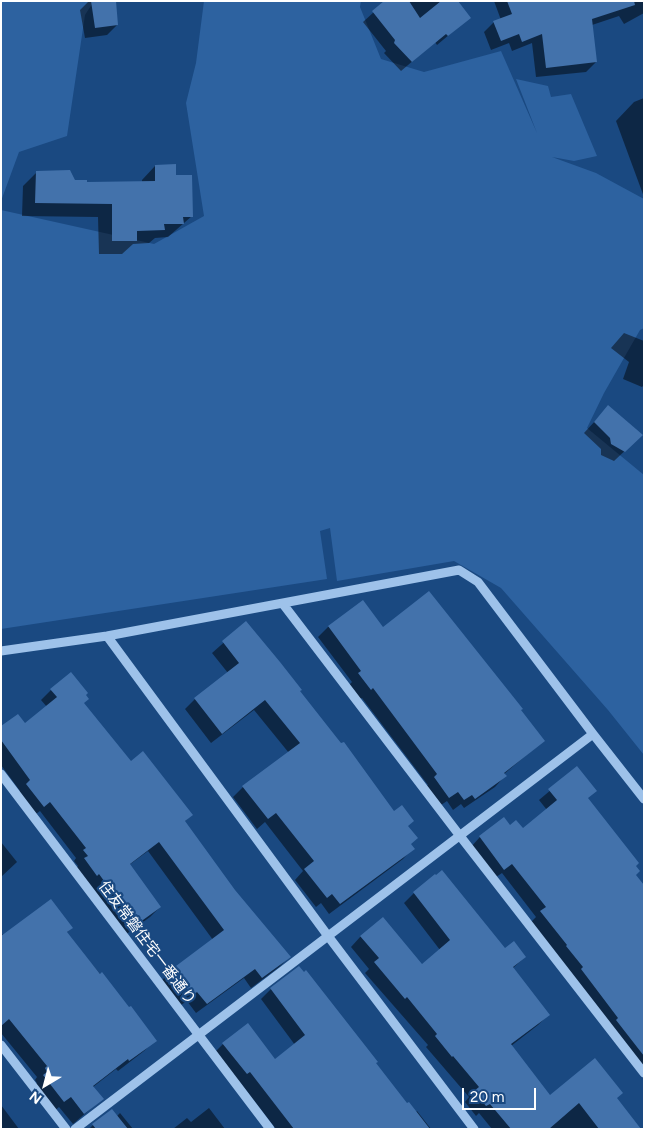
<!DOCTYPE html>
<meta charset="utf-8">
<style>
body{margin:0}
#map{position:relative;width:645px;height:1130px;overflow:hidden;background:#1a4981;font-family:Figtree,sans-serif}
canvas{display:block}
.frame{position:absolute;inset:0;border:2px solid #fff;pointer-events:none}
.north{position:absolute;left:20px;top:1060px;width:50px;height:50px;-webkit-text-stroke:4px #1a4981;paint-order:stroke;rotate:217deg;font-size:14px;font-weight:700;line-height:20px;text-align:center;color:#fff}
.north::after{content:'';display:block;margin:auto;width:18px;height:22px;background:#fff;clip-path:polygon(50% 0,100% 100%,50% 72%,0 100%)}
.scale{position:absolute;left:462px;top:1088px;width:74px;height:22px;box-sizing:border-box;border:2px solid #fff;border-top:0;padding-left:6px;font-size:15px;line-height:18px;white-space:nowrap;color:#fff;-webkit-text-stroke:4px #1a4981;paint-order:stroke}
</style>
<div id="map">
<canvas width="645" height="1130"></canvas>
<div class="frame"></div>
<div class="north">N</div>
<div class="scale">20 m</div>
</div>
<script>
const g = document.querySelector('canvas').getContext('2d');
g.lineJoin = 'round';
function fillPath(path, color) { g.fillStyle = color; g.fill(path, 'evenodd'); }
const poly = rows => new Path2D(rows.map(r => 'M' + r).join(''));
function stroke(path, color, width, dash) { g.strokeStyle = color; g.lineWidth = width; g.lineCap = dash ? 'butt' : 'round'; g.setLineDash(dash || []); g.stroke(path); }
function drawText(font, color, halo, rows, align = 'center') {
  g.font = font + ' Figtree,"Noto Sans JP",sans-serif'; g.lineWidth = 4.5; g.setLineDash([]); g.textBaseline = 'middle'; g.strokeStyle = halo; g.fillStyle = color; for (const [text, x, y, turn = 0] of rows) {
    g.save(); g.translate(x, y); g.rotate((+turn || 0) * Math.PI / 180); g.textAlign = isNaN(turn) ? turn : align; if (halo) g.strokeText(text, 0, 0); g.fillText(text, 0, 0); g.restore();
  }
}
fillPath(poly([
 [1,1,94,1,85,15,67,136,19,152,1,201],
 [204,1,361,1,360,7,381,59,424,72,501,51,537,133,516,79,548,86,551,97,571,94,597,156,574,161,552,157,596,173,644,199,644,328,640,330,604,393,587,428,644,475,644,755,608,710,501,588,454,561,337,581,330,528,320,531,327,579,1,629,1,210,154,244,204,216,186,103,196,63]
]), '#2d62a0');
fillPath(poly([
 [89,1,115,1,117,25,107,35,85,38,80,10],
 [386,1,456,1,469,18,437,45,435,42,401,71,384,53,386,51,363,22],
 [494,1,644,1,644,13,624,24,619,16,592,25,596,62,586,72,536,77,532,43,512,51,509,43,491,50,484,32,494,22,501,20],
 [644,98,644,197,616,121,634,102],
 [155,166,175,176,192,216,168,237,155,238,149,243,133,244,122,254,99,254,98,217,22,216,23,186,37,172,86,183,142,182,142,180],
 [624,333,644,341,644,385,642,387,623,379,629,362,611,348],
 [608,407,631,445,614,461,601,455,601,449,584,433],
 [363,602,383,628,519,711,543,741,504,774,505,776,495,787,464,808,461,804,453,810,447,801,438,807,424,788,428,785,362,698,360,699,349,685,352,682,318,637,328,627],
 [246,623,394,813,407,826,410,845,413,848,403,859,329,914,321,903,316,907,295,880,303,871,265,822,257,829,233,797,243,787,289,753,254,710,211,743,185,709,195,699,228,673,212,653],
 [51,690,83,703,131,762,191,815,184,822,234,891,289,957,279,967,251,988,244,978,196,1013,187,1001,181,1005,162,980,173,970,213,940,148,851,129,865,160,907,150,917,125,935,75,870,78,866,74,861,76,858,40,811,33,816,17,795,20,791,1,765,1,727,25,725,47,707,41,700],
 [577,768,587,799,635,866,644,988,644,1071,531,922,536,917,502,873,493,879,470,848,480,837,504,819,510,826,522,830,547,810,539,800],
 [1,842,17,862,1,877],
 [414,893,505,950,525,957,513,968,548,1015,538,1025,511,1046,550,1097,616,1099,639,1129,492,1129,479,1113,476,1116,465,1102,469,1097,426,1047,428,1045,365,973,369,969,351,947,361,936,422,966,440,950,404,903],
 [72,928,66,933,155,1040,144,1051,118,1071,116,1069,93,1087,102,1099,73,1124,59,1107,53,1112,33,1087,37,1083,35,1080,37,1077,1,1033,1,933,4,936],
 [298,968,406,1105,416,1112,417,1111,431,1129,276,1129,239,1081,236,1084,213,1054,223,1044,275,1060,295,1045,261,999,271,989],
 [1,1105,19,1129,1,1129],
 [209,1108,225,1129,173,1129,187,1118,191,1122],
 [120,1113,133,1129,89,1129,93,1125,117,1116]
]), '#0007');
fillPath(poly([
 [91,1,116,1,118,25,95,28],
 [384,1,409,1,420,18,441,1,458,1,471,18,448,36,446,34,412,62,394,43,395,40,372,11],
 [507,1,634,1,635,5,592,19,597,62,546,68,542,34,522,42,519,34,501,41,493,21,512,14],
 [176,164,176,175,192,175,193,217,183,217,184,224,164,224,165,230,137,231,137,241,112,241,112,204,35,203,36,171,70,170,75,180,87,180,87,182,155,181,155,165],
 [608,405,643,435,625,452,611,444,610,438,594,422],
 [429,591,523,709,521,710,545,741,504,773,507,776,475,799,472,795,464,800,458,792,449,798,434,777,437,774,373,688,371,690,358,673,361,671,328,626,363,600,383,627],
 [246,621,280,662,302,690,300,691,337,738,341,743,344,742,394,811,402,805,414,821,408,826,418,838,411,844,415,849,340,904,332,894,327,898,304,869,314,861,276,813,268,819,242,786,300,743,265,700,222,734,194,698,239,663,222,641],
 [71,672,88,693,86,695,89,699,84,703,131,761,143,751,175,792,193,815,185,821,235,890,291,957,262,978,255,969,207,1004,197,992,192,996,172,969,224,930,159,842,130,864,161,907,136,925,99,874,97,876,84,858,88,856,83,850,86,848,50,802,44,807,26,784,30,780,1,740,1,726,18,714,25,723,57,697,50,689],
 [577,766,597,791,588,798,639,863,636,866,640,871,636,875,644,885,644,1056,616,1020,618,1018,581,969,583,967,566,946,567,945,540,911,546,907,512,864,504,870,479,836,504,817,510,825,516,820,523,828,557,800,548,789],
 [442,870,505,948,514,941,526,957,513,967,550,1015,511,1044,550,1095,595,1058,623,1093,617,1098,641,1129,599,1129,579,1103,549,1129,511,1129,490,1104,486,1106,474,1091,479,1087,453,1056,452,1057,435,1036,437,1034,407,997,405,999,374,962,379,958,360,936,383,917,422,964,450,940,413,892,435,874,436,875],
 [51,899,73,928,67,932,100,974,102,972,129,1007,131,1006,157,1041,129,1061,128,1059,93,1086,104,1099,84,1114,71,1097,64,1102,43,1075,47,1072,45,1068,47,1066,9,1019,1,1026,1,936],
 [299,966,304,972,306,970,378,1062,376,1063,407,1103,409,1102,430,1129,294,1129,250,1072,247,1074,222,1043,248,1023,275,1059,305,1035,270,988],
 [112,1109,128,1129,96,1129,92,1124]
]), '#4372ab');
stroke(poly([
 [283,604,460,836,644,1073],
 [107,636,328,936,474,1129],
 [1,651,107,636,459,570,478,582,593,734,644,799],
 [1,774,270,1129],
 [1,1045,66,1129],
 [75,1129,593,734]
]), '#9ec2ea', 9);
drawText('15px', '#fff', '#1a4981', [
 ["住友常磐住宅一番通り",147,943,53]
]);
</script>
